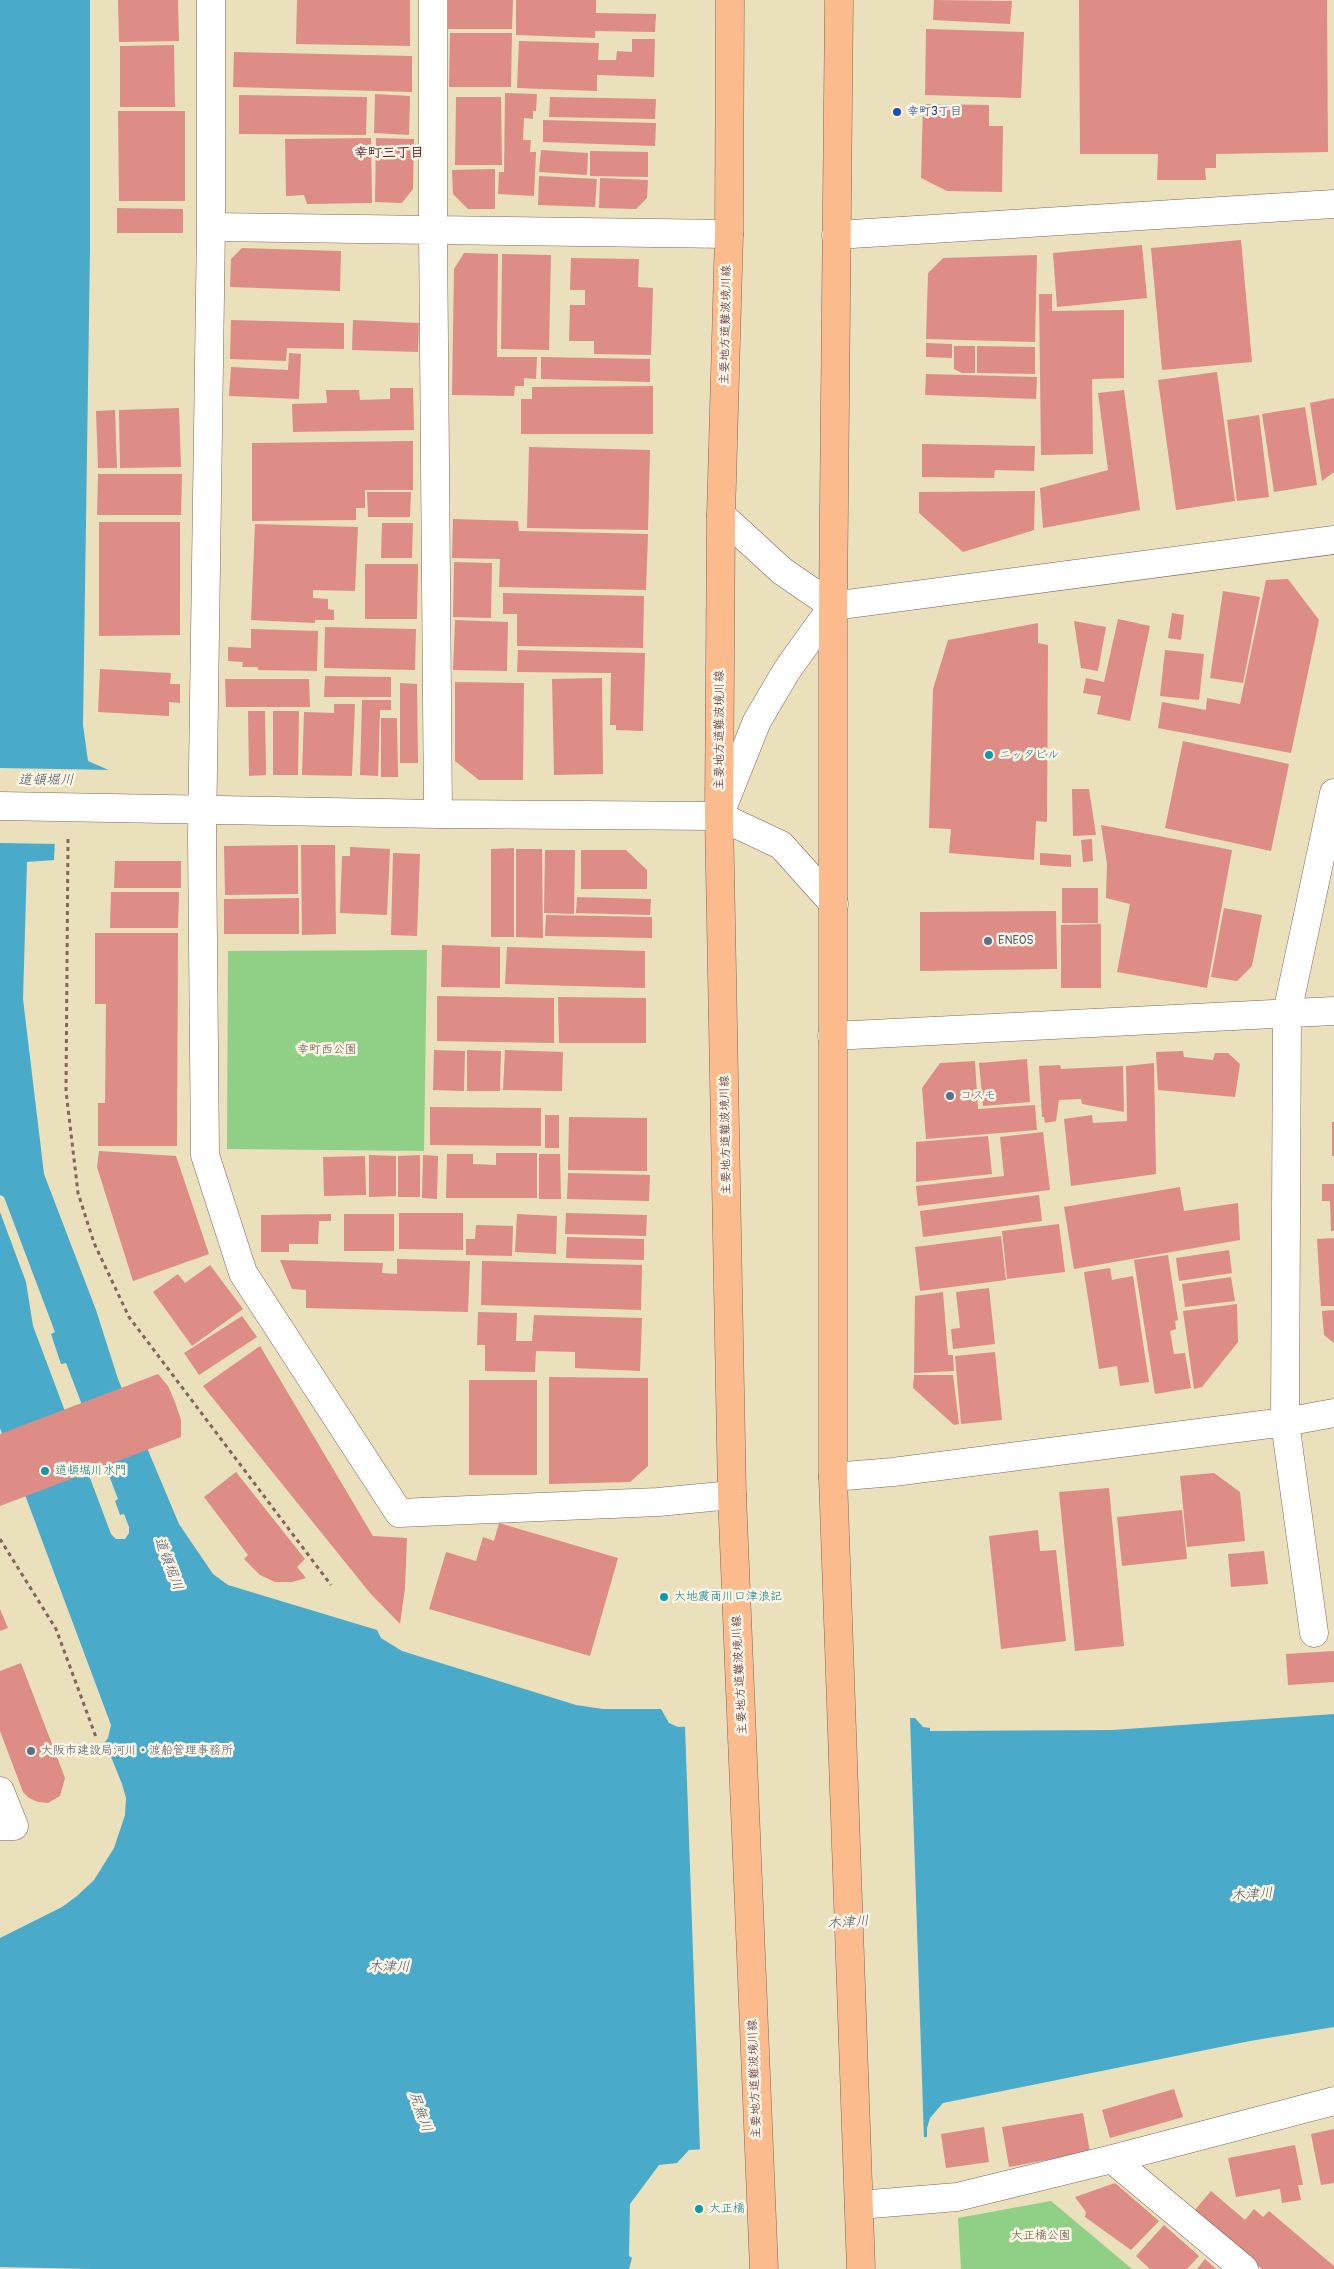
<!DOCTYPE html>
<meta charset="utf-8">
<style>
body{margin:0}
canvas{display:block;background:#eae0bc}
</style>
<canvas width="1334" height="2269"></canvas>
<script>
const g = document.querySelector('canvas').getContext('2d');
g.lineJoin = 'round';
function fillPath(path, color) { g.fillStyle = color; g.fill(path, 'evenodd'); }
const poly = rows => new Path2D(rows.map(r => 'M' + r).join(''));
function stroke(path, color, width, dash) { g.strokeStyle = color; g.lineWidth = width; g.lineCap = dash ? 'butt' : 'round'; g.setLineDash(dash || []); g.stroke(path); }
function drawText(font, color, halo, rows, align = 'center') {
  g.font = font + ' Pangolin,"Klee One",sans-serif'; g.lineWidth = 5; g.setLineDash([]); g.textBaseline = 'middle'; g.strokeStyle = halo; g.fillStyle = color; for (const [text, x, y, turn = 0] of rows) {
    g.save(); g.translate(x, y); g.rotate((+turn || 0) * Math.PI / 180); g.textAlign = isNaN(turn) ? turn : align; if (halo) g.strokeText(text, 0, 0); g.fillText(text, 0, 0); g.restore();
  }
}
fillPath(poly([
 [427,950,424,1151,227,1149,228,951],
 [1051,2201,1132,2269,961,2269,958,2218]
]), '#8fcf86');
fillPath(poly([
 [0,0,90,0,90,249,83,725,88,761,113,772,55,839,54,860,27,862,23,999,44,1174,96,1310,118,1379,179,1524,213,1574,228,1585,377,1630,381,1638,402,1651,576,1705,603,1709,661,1709,669,1723,678,1727,915,1718,923,1727,930,1728,930,1731,1113,1730,1334,1714,1334,2027,1250,2041,943,2103,930,2118,927,2128,927,2137,689,2150,677,2163,659,2165,630,2204,629,2256,632,2258,629,2269,91,2269,0,2267,0,1938,62,1907,77,1896,94,1880,114,1848,125,1815,126,1798,122,1784,105,1742,108,1738,111,1725,0,1428,0,1212,26,1282,33,1326,111,1534,116,1539,125,1539,129,1533,129,1527,124,1514,120,1515,115,1501,118,1499,66,1363,61,1364,51,1334,55,1332,4,1197,0,1195]
]), '#4aaac9');
fillPath(poly([
 [0,768,114,770,115,772,57,840,57,844,0,843],
 [910,1717,924,2140,700,2151,685,1726]
]), '#eae0bc');
fillPath(poly([
 [118,0,178,0,179,41,119,42],
 [297,0,410,0,410,46,296,44],
 [448,0,513,0,512,29,448,29],
 [516,0,596,0,596,13,656,14,655,32,595,31,595,38,516,35],
 [934,0,1012,1,1010,24,933,20],
 [1079,0,1327,0,1328,152,1216,154,1216,168,1205,168,1206,180,1157,180,1158,154,1080,154],
 [926,29,1024,32,1021,98,925,95],
 [450,33,512,33,511,87,449,87],
 [632,39,655,39,654,77,597,75,597,91,517,88,519,41,599,43,598,60,616,60,617,51,632,52],
 [174,45,175,107,120,107,120,46],
 [234,52,412,56,412,92,233,87],
 [505,93,537,94,536,111,533,111,533,119,524,118,523,140,531,140,530,152,536,152,534,196,498,194,499,172,504,172],
 [375,94,410,96,409,135,374,133],
 [239,95,367,97,366,135,239,134],
 [456,97,501,97,502,165,455,165],
 [550,97,656,99,655,119,549,117],
 [923,104,989,105,989,126,1003,126,1002,192,947,191,921,178],
 [118,111,185,111,185,201,119,201],
 [543,120,656,123,655,146,543,142],
 [371,138,372,203,307,204,304,195,286,196,285,139],
 [376,138,414,139,413,189,402,203,375,202],
 [541,150,588,153,587,175,539,172],
 [590,151,648,152,648,177,590,176],
 [495,169,495,209,468,209,453,194,452,170],
 [539,176,597,179,595,207,538,205],
 [600,178,648,180,647,198,636,209,599,208],
 [117,208,183,209,183,233,117,233],
 [1241,240,1252,362,1162,370,1151,248],
 [1142,245,1147,298,1057,307,1053,253],
 [242,248,341,251,340,291,230,287,231,259],
 [464,253,498,254,497,357,537,357,536,379,524,378,524,386,515,386,514,396,452,395,454,269],
 [502,254,551,255,549,350,501,349],
 [1037,255,1035,342,926,339,928,273,943,258],
 [571,258,639,259,638,287,653,288,651,355,594,354,594,341,569,341,570,305,585,305,585,290,570,290],
 [1039,294,1052,294,1052,311,1124,310,1124,378,1092,379,1093,454,1041,455],
 [231,320,344,323,344,349,287,348,286,361,230,359],
 [353,320,419,323,418,352,352,350],
 [926,343,952,344,952,358,926,357],
 [954,346,975,346,975,373,962,373,954,369],
 [977,346,1035,347,1035,374,977,373],
 [289,353,301,354,299,399,229,396,231,367,288,370],
 [541,357,650,359,650,382,541,379],
 [1217,372,1235,501,1176,510,1158,380],
 [926,374,1037,377,1036,399,925,395],
 [653,386,653,434,521,434,521,399,532,399,532,387],
 [390,388,413,388,414,430,293,432,292,404,327,403,326,390,359,390,360,400,390,399],
 [1124,390,1140,510,1043,528,1040,488,1108,470,1098,393],
 [1334,398,1334,472,1322,481,1310,403],
 [1305,407,1317,485,1274,492,1262,414],
 [179,408,181,467,120,468,119,410],
 [115,410,117,468,98,468,96,411],
 [1259,415,1269,497,1237,501,1227,420],
 [413,441,413,490,365,490,365,508,356,508,356,520,252,521,252,443],
 [922,444,1035,446,1034,471,995,470,994,478,922,477],
 [529,447,650,450,648,530,527,528],
 [98,474,182,474,181,515,97,515],
 [1035,491,1034,530,963,552,919,513,919,492],
 [367,492,411,492,410,517,368,517],
 [453,519,518,521,519,531,648,534,646,590,499,587,500,559,452,558],
 [99,522,180,522,180,635,99,636],
 [382,523,413,523,412,558,381,558],
 [255,524,358,527,355,591,313,590,313,598,328,599,328,609,334,610,334,620,315,620,315,623,251,620],
 [454,562,492,563,491,618,453,617],
 [365,564,418,564,417,619,365,619],
 [1288,579,1319,620,1291,753,1158,728,1162,702,1206,710,1207,698,1240,704,1266,580],
 [1223,591,1260,597,1243,683,1210,678],
 [503,593,644,596,643,648,517,646,517,614,503,614],
 [1172,613,1184,615,1181,640,1168,638],
 [1118,619,1150,626,1130,721,1097,714,1101,696,1083,693,1086,678,1104,682],
 [455,620,508,622,507,671,453,670],
 [1074,621,1106,627,1098,671,1081,668],
 [1038,623,1038,643,1048,645,1047,822,1036,821,1034,860,949,853,951,829,929,828,933,689,948,640],
 [325,627,416,629,415,670,324,668],
 [251,629,318,631,317,671,258,670,258,667,242,667,243,662,228,661,228,647,251,648],
 [518,650,645,653,643,731,616,730,616,725,610,725,611,673,517,672],
 [1165,650,1204,654,1199,700,1160,696],
 [100,669,171,673,170,684,180,684,180,703,169,702,169,716,98,712],
 [325,676,391,677,391,697,324,697],
 [602,678,603,774,554,775,552,679],
 [225,679,309,679,310,707,226,707],
 [455,682,524,683,523,780,479,780,455,761],
 [400,683,417,684,418,763,400,763],
 [362,700,391,700,391,710,380,710,378,776,360,775],
 [334,704,355,704,352,776,302,775,304,712,334,713],
 [248,711,265,711,266,775,249,776],
 [273,711,299,711,298,775,273,775],
 [381,718,397,718,398,777,381,777],
 [1183,741,1289,764,1271,851,1165,828],
 [1072,789,1089,789,1096,835,1073,836],
 [1101,825,1232,850,1207,988,1117,972,1130,904,1106,898,1107,864],
 [1092,839,1093,861,1083,862,1081,840],
 [298,845,298,894,225,895,224,846],
 [301,845,335,845,336,934,302,935],
 [350,847,390,849,387,915,340,913,342,856,350,856],
 [514,848,514,937,491,937,491,849],
 [516,849,542,849,543,938,516,937],
 [545,850,575,850,574,914,544,913],
 [581,850,626,850,647,870,647,889,581,889],
 [393,853,420,854,417,936,391,935],
 [1040,853,1071,855,1071,867,1040,865],
 [115,861,181,861,181,888,114,888],
 [1062,888,1098,888,1098,923,1062,923],
 [111,892,179,892,178,928,110,928],
 [577,897,651,899,650,915,576,913],
 [299,898,299,934,224,934,224,899],
 [1224,908,1262,915,1252,966,1237,981,1211,977],
 [1056,911,1057,969,920,971,920,912],
 [546,915,652,917,652,938,545,936],
 [1101,924,1101,988,1061,988,1061,925],
 [95,933,178,933,177,1146,98,1146,98,1103,105,1103,106,1004,95,1004],
 [442,945,500,947,500,988,441,987],
 [507,947,645,951,645,988,505,984],
 [437,996,554,998,554,1043,437,1041],
 [558,997,646,998,646,1043,559,1043],
 [434,1050,465,1051,464,1091,433,1090],
 [467,1050,501,1051,500,1091,467,1091],
 [505,1050,563,1052,562,1091,503,1090],
 [1183,1051,1184,1057,1213,1060,1215,1053,1228,1053,1240,1064,1235,1097,1158,1090,1156,1052],
 [1027,1059,1030,1102,983,1106,979,1063],
 [975,1061,978,1109,1035,1105,1037,1130,926,1139,922,1088,940,1063],
 [1154,1063,1156,1174,1071,1186,1064,1119,1092,1115,1093,1123,1127,1121,1126,1066],
 [1060,1065,1061,1069,1123,1066,1124,1112,1082,1104,1081,1099,1059,1100,1056,1121,1045,1123,1044,1117,1042,1117,1039,1066],
 [430,1107,541,1108,541,1146,430,1145],
 [545,1115,559,1115,559,1148,545,1148],
 [569,1117,647,1118,647,1171,568,1170],
 [1332,1122,1334,1122,1334,1156,1332,1156],
 [1043,1132,1050,1190,918,1206,916,1186,1004,1176,1000,1137],
 [988,1136,992,1174,916,1182,916,1142],
 [99,1151,176,1156,209,1254,133,1281,97,1167],
 [496,1153,537,1153,537,1198,446,1198,447,1154,473,1154,473,1164,496,1165],
 [539,1154,560,1154,561,1199,539,1199],
 [369,1155,396,1156,396,1196,369,1197],
 [420,1155,420,1197,398,1197,398,1156],
 [423,1155,438,1156,437,1199,422,1198],
 [365,1156,366,1195,324,1196,323,1157],
 [568,1173,650,1175,649,1201,567,1199],
 [1322,1184,1334,1184,1334,1231,1331,1231,1330,1201,1322,1201],
 [1180,1187,1184,1211,1238,1203,1240,1240,1074,1269,1064,1207],
 [1039,1195,1042,1221,923,1237,920,1211],
 [399,1213,463,1213,463,1250,399,1249],
 [566,1213,647,1215,646,1236,565,1234],
 [331,1214,331,1221,319,1221,318,1244,289,1244,289,1252,261,1252,261,1215],
 [344,1214,394,1214,394,1251,344,1251],
 [517,1214,557,1216,556,1254,515,1252],
 [1059,1224,1065,1272,1007,1279,1002,1231],
 [476,1225,513,1226,512,1256,466,1255,466,1239,475,1239],
 [1001,1236,1006,1280,920,1291,915,1247],
 [567,1237,644,1239,644,1260,566,1258],
 [1334,1238,1334,1306,1321,1306,1317,1239],
 [1229,1250,1232,1273,1179,1281,1176,1258],
 [1168,1255,1178,1320,1175,1321,1176,1329,1170,1331,1174,1354,1185,1353,1191,1388,1155,1394,1134,1260],
 [397,1259,470,1261,468,1312,306,1308,306,1290,292,1289,280,1260,383,1263,382,1273,397,1274],
 [482,1261,642,1265,641,1310,481,1305],
 [210,1265,243,1309,192,1346,153,1292,178,1274,185,1283],
 [1110,1268,1112,1280,1133,1276,1149,1382,1120,1386,1117,1366,1099,1369,1084,1272],
 [1231,1277,1235,1301,1185,1307,1182,1284],
 [989,1288,995,1344,953,1349,951,1329,960,1328,956,1292],
 [943,1292,948,1355,953,1355,954,1371,914,1373,915,1296],
 [1237,1304,1238,1342,1202,1387,1194,1389,1183,1311],
 [1334,1310,1334,1343,1324,1335,1322,1311],
 [478,1312,517,1313,516,1341,532,1341,534,1315,642,1318,640,1371,575,1368,575,1352,536,1351,535,1372,485,1371,485,1345,477,1345],
 [242,1316,257,1337,199,1375,184,1353],
 [260,1346,373,1536,407,1538,405,1588,400,1624,370,1593,203,1386],
 [995,1352,1002,1420,961,1424,955,1356],
 [158,1374,168,1386,175,1402,181,1420,181,1437,0,1506,0,1434],
 [914,1375,953,1375,959,1424,954,1425,913,1388],
 [549,1377,648,1378,648,1466,630,1482,549,1484],
 [469,1380,537,1380,537,1475,469,1475],
 [236,1472,305,1559,297,1567,306,1578,292,1582,275,1582,260,1575,244,1559,248,1555,204,1497],
 [1214,1473,1240,1492,1245,1541,1187,1547,1180,1476],
 [1109,1488,1124,1646,1075,1651,1059,1492],
 [1182,1510,1187,1559,1122,1566,1117,1517],
 [499,1523,618,1558,590,1656,429,1609,446,1552,476,1561,483,1537,494,1541],
 [1038,1530,1040,1551,1056,1550,1066,1641,1001,1649,989,1536],
 [1264,1551,1268,1584,1231,1587,1228,1554],
 [0,1609,8,1628,0,1631],
 [1334,1651,1334,1682,1288,1685,1286,1654],
 [21,1663,65,1778,60,1796,48,1803,38,1802,29,1798,23,1792,0,1731,0,1671],
 [1174,2089,1183,2117,1110,2138,1102,2110],
 [1083,2113,1090,2152,1009,2167,1002,2127],
 [984,2127,989,2162,946,2168,941,2134],
 [1334,2129,1334,2183,1321,2185,1311,2134],
 [1295,2145,1303,2185,1298,2185,1301,2200,1282,2203,1280,2189,1236,2197,1228,2158],
 [1115,2183,1159,2221,1131,2250,1085,2217,1086,2212,1075,2197],
 [1211,2191,1245,2220,1254,2209,1263,2217,1269,2211,1334,2266,1334,2269,1262,2269,1194,2211],
 [1164,2225,1199,2256,1187,2269,1150,2269,1136,2256],
 [1205,2259,1216,2269,1197,2269]
]), '#de8c86');
const minor = poly([
 [211,0,211,227,202,837,205,1155,243,1273,399,1513,658,1502,732,1495],
 [433,0,433,230,438,814],
 [211,227,729,234],
 [836,235,1334,204],
 [721,515,782,571,833,606,1334,540],
 [0,806,438,814,719,816,781,845,834,904],
 [719,816,757,721,787,670,833,606],
 [832,1036,1334,1011],
 [833,1477,893,1472,1285,1422,1334,1413],
 [1314,1633,1285,1422,1287,1013,1334,793],
 [0,1791,14,1826,0,1826],
 [1112,2159,1244,2269],
 [859,2205,957,2197,1112,2159,1334,2101]
]);
const major = poly([
 [730,0,729,234,721,515,719,816,732,1495,764,2269],
 [839,0,833,606,833,1477,861,2269]
]);
stroke(minor, '#82635e', 29);
stroke(major, '#82635e', 29);
stroke(poly([
 [68,839,66,1091,78,1193,94,1243,129,1317,331,1585],
 [0,1539,56,1629,96,1737]
]), '#82635e', 3, [4, 4]);
stroke(minor, '#fff', 28);
stroke(major, '#fbbb8c', 28);
for (const [x, y, r, color] of [
 [897,112,5,"#1a4fb4"],
 [989,755,5,"#0f9aa8"],
 [988,941,5,"#5c6f8a"],
 [950,1096,5,"#5c6f8a"],
 [45,1471,5,"#0f9aa8"],
 [664,1597,5,"#0f9aa8"],
 [31,1751,5,"#5c6f8a"],
 [699,2209,5,"#0f9aa8"]
]) { const dot = new Path2D(); dot.arc(x, y, r, 0, 2 * Math.PI); g.fillStyle = color; g.fill(dot); stroke(dot, '#fcf5e5', 2); }
drawText('12px', '#164399', '#fcf5e5', [
 ["幸町3丁目",907,112]
], 'left');
drawText('12px', '#4a1f2b', '#fcf5e5', [
 ["主要地方道難波境川線",726,325,-89],
 ["主要地方道難波境川線",720,730,-90],
 ["主要地方道難波境川線",726,1135,-91],
 ["主要地方道難波境川線",740,1675,-93],
 ["主要地方道難波境川線",755,2079,-92]
]);
drawText('12px', '#0d838f', '#fcf5e5', [
 ["ニッタビル",999,755],
 ["道頓堀川水門",55,1471],
 ["大地震両川口津浪記",674,1597],
 ["大正橋",709,2209]
], 'left');
drawText('12px', '#4e5e75', '#fcf5e5', [
 ["ENEOS",998,941],
 ["コスモ",960,1096],
 ["大阪市建設局河川・渡船管理事務所",41,1751]
], 'left');
drawText('12px', '#5f5446', '#fcf5e5', [
 ["幸町西公園",327,1050],
 ["大正橋公園",1041,2236]
]);
drawText('bold 14px', '#4a1f2b', '#fcf5e5', [
 ["幸町三丁目",389,153]
]);
drawText('italic 14px', '#4a576a', '#fcf5e5', [
 ["道頓堀川",46,780],
 ["道頓堀川",168,1564,69],
 ["木津川",1252,1895,-4],
 ["木津川",848,1923,-4],
 ["木津川",389,1967],
 ["尻無川",420,2112,70]
]);
</script>
